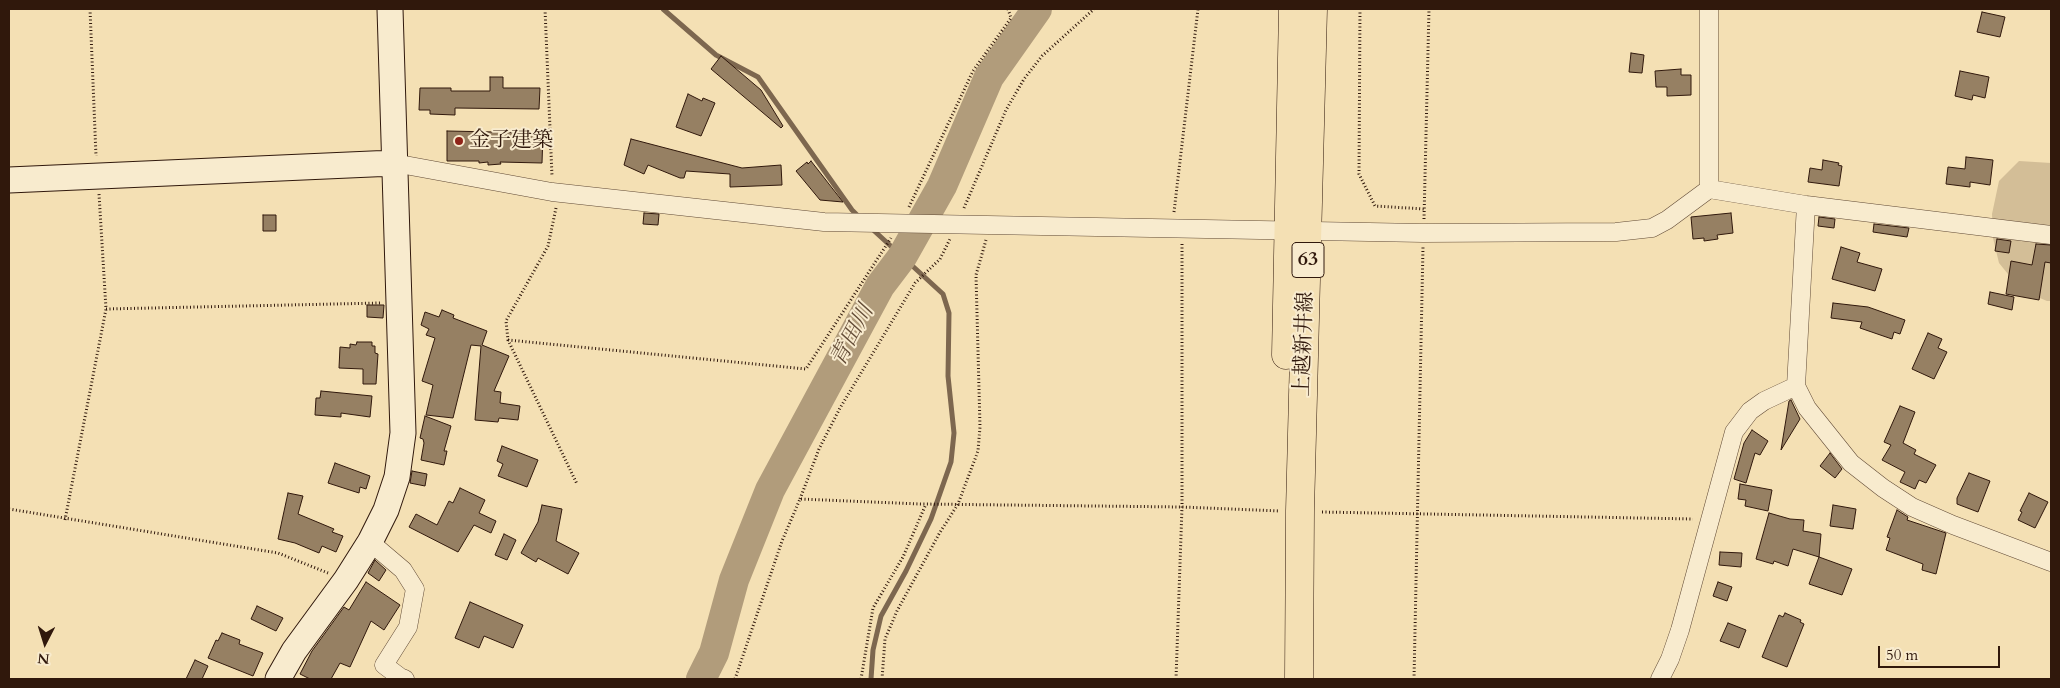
<!DOCTYPE html>
<meta charset="utf-8">
<style>
body{margin:0}
#map{position:relative;width:2060px;height:688px;overflow:hidden;background:#f4e0b4;font-family:Cardo,serif}
canvas{display:block}
.frame{position:absolute;inset:0;border:10px solid #30180c;pointer-events:none}
.north{position:absolute;left:20px;top:618px;width:50px;height:50px;-webkit-text-stroke:4px #f8ebce;paint-order:stroke;rotate:185deg;font-size:14px;font-weight:700;line-height:20px;text-align:center;color:#30180c}
.north::after{content:'';display:block;margin:auto;width:18px;height:22px;background:#30180c;clip-path:polygon(50% 0,100% 100%,50% 72%,0 100%)}
.scale{position:absolute;left:1878px;top:646px;width:122px;height:22px;box-sizing:border-box;border:2px solid #30180c;border-top:0;padding-left:6px;font-size:15px;line-height:18px;white-space:nowrap;color:#30180c;-webkit-text-stroke:4px #f8ebce;paint-order:stroke}
</style>
<div id="map">
<canvas width="2060" height="688"></canvas>
<div class="frame"></div>
<div class="north">N</div>
<div class="scale">50 m</div>
</div>
<script>
const g = document.querySelector('canvas').getContext('2d');
g.lineJoin = 'round';
function fillPath(path, color) { g.fillStyle = color; g.fill(path, 'evenodd'); }
const poly = rows => new Path2D(rows.map(r => 'M' + r).join(''));
function stroke(path, color, width, dash) { g.strokeStyle = color; g.lineWidth = width; g.lineCap = dash ? 'butt' : 'round'; g.setLineDash(dash || []); g.stroke(path); }
function drawText(font, color, halo, rows, align = 'center') {
  g.font = font + ' Cardo,"Noto Serif JP",serif'; g.lineWidth = 4; g.setLineDash([]); g.textBaseline = 'middle'; g.strokeStyle = halo; g.fillStyle = color; for (const [text, x, y, turn = 0] of rows) {
    g.save(); g.translate(x, y); g.rotate((+turn || 0) * Math.PI / 180); g.textAlign = isNaN(turn) ? turn : align; if (halo) g.strokeText(text, 0, 0); g.fillText(text, 0, 0); g.restore();
  }
}
fillPath(poly([
 [2019,161,2051,163,2051,301,2047,301,2021,290,1999,263,1993,238,1992,214,1999,181]
]), '#d3be97');
stroke(poly([
 [663,9,716,55,758,77,852,210,860,218],
 [870,227,943,294,949,313,948,376,954,433,951,462,931,519,906,571,881,616,873,650,871,679]
]), '#7d674f', 5);
stroke(poly([
 [701,679,714,653,734,580,770,490,880,286,902,257,942,186,989,77,1037,9]
]), '#b19c7b', 30);
const building = poly([
 [1982,12,2005,17,2000,37,1977,32,1982,12],
 [1631,53,1644,55,1642,73,1629,72,1631,53],
 [721,56,761,90,783,126,781,128,711,69,721,56],
 [1681,69,1681,75,1691,75,1691,95,1667,96,1667,87,1656,87,1655,71,1681,69],
 [1960,71,1989,77,1985,98,1973,95,1972,100,1955,96,1960,71],
 [490,77,503,77,503,88,540,88,539,109,455,108,455,115,430,114,430,110,419,110,420,88,451,88,451,91,490,91,490,77],
 [688,94,702,101,703,98,715,103,701,136,676,127,688,94],
 [447,131,543,133,542,163,500,162,501,164,488,165,488,162,479,163,479,161,447,161,447,131],
 [631,139,742,168,781,165,782,185,730,187,730,174,686,171,684,178,680,178,648,165,644,174,624,165,631,139],
 [1966,157,1993,160,1990,185,1970,182,1970,187,1946,184,1948,167,1965,169,1966,157],
 [1823,160,1839,163,1838,165,1842,166,1839,186,1808,182,1810,168,1822,170,1823,160],
 [811,161,843,202,820,200,796,171,807,162,808,164,811,161],
 [644,213,659,214,658,225,643,224,644,213],
 [1731,213,1733,233,1717,235,1718,239,1704,241,1704,238,1693,239,1691,217,1731,213],
 [263,215,276,215,276,231,263,231,263,215],
 [1819,217,1835,219,1834,228,1818,226,1819,217],
 [1874,224,1909,228,1907,237,1873,232,1874,224],
 [1997,239,2011,241,2009,253,1995,251,1997,239],
 [2036,244,2051,245,2051,263,2045,262,2039,300,2006,294,2011,261,2032,265,2036,244],
 [1841,247,1860,253,1857,262,1882,269,1875,291,1832,279,1841,247],
 [1990,292,2014,297,2012,310,1988,304,1990,292],
 [1833,303,1868,307,1905,320,1900,334,1894,332,1892,339,1860,328,1862,322,1831,318,1833,303],
 [367,305,384,305,383,318,367,317,367,305],
 [442,310,454,315,453,318,487,331,482,345,509,356,494,391,501,392,500,403,520,406,518,420,499,418,498,422,475,420,481,346,471,345,453,418,426,415,433,385,422,381,435,338,426,335,429,329,421,325,425,312,439,317,442,310],
 [1928,333,1942,339,1938,348,1947,352,1934,379,1912,369,1928,333],
 [357,342,372,342,372,346,375,346,375,353,378,354,376,384,363,384,363,369,339,368,340,347,350,348,350,344,356,345,357,342],
 [321,391,372,396,370,417,341,413,341,417,315,415,316,398,320,398,321,391],
 [1791,400,1800,419,1781,450,1789,401,1791,400],
 [1900,406,1915,412,1903,443,1916,450,1914,454,1936,465,1926,483,1919,480,1915,489,1900,482,1905,472,1882,460,1891,445,1884,442,1900,406],
 [425,416,451,426,444,451,447,451,444,465,421,460,424,443,423,439,420,438,425,416],
 [1752,430,1768,441,1760,455,1755,453,1746,483,1734,479,1744,443,1752,430],
 [502,446,538,460,527,487,498,476,503,464,497,461,502,446],
 [1830,453,1842,469,1835,478,1820,466,1830,453],
 [335,463,370,476,366,489,360,487,359,493,328,483,335,463],
 [412,471,427,474,425,486,410,483,412,471],
 [1969,473,1990,481,1978,512,1957,504,1957,498,1969,473],
 [1740,484,1772,490,1768,511,1745,506,1746,500,1738,499,1740,484],
 [460,488,485,500,479,513,496,521,491,533,474,525,458,552,409,527,416,514,437,525,449,501,453,503,460,488],
 [288,493,303,496,298,514,334,529,332,532,343,536,336,552,322,546,319,553,295,543,278,539,288,493],
 [2029,493,2048,502,2035,528,2018,520,2022,512,2020,511,2029,493],
 [542,505,562,509,556,541,579,553,568,574,538,558,536,562,521,553,538,522,542,505],
 [1833,505,1856,509,1853,529,1830,526,1833,505],
 [1897,510,1908,517,1907,520,1946,533,1936,574,1922,570,1923,564,1886,550,1890,538,1887,537,1897,510],
 [1769,513,1790,519,1804,520,1803,531,1821,534,1819,557,1793,549,1788,566,1774,561,1773,564,1756,559,1769,513],
 [504,534,516,540,507,560,495,555,504,534],
 [1720,552,1742,553,1741,567,1719,565,1720,552],
 [1819,557,1852,569,1842,595,1809,584,1819,557],
 [375,560,386,570,379,581,368,573,375,560],
 [366,582,400,605,384,630,371,621,350,667,340,663,331,679,310,679,300,674,312,651,344,607,349,610,366,582],
 [1718,582,1732,587,1727,601,1713,596,1718,582],
 [470,602,523,625,513,648,484,636,479,648,455,638,470,602],
 [257,606,283,618,276,631,251,619,257,606],
 [1785,613,1801,620,1800,622,1804,624,1787,667,1762,657,1779,615,1783,617,1785,613],
 [1728,623,1746,630,1739,648,1720,641,1728,623],
 [222,633,240,640,239,644,263,653,253,676,208,658,216,640,218,641,222,633],
 [195,660,208,666,202,679,186,679,195,660]
]);
fillPath(building, '#968063');
stroke(building, '#30180c', 1);
const street = poly([
 [394,163,552,192,824,222,1423,233,1616,232,1652,228,1667,220,1709,189,1806,205,2051,235],
 [1709,189,1709,9],
 [1806,205,1796,386,1807,408,1851,463,1883,488,1912,507,1953,525,2051,562],
 [370,542,403,570,415,589,408,627,384,665,400,677,405,679],
 [1660,679,1670,659,1680,630,1734,432,1750,411,1764,401,1796,386]
]);
const secondary = poly([
 [9,180,394,163],
 [278,679,294,651,346,580,370,542,386,510,397,477,403,433,390,9]
]);
const primary = poly([
 [1286,355,1293,9],
 [1299,679,1300,511,1313,9]
]);
stroke(street, '#614a36', 19);
stroke(secondary, '#30180c', 27);
stroke(primary, '#30180c', 29);
stroke(poly([
 [90,9,96,156],
 [545,9,552,176],
 [1360,9,1359,174,1375,206,1424,209],
 [909,207,973,71,1011,18,1008,9],
 [556,208,548,246,506,321,508,340,577,484],
 [964,208,1006,110,1024,79,1042,56,1094,9],
 [1174,212,1198,9],
 [1424,219,1429,9],
 [106,309,380,303],
 [508,340,806,369,891,238],
 [800,499,819,449,840,408,915,283,940,259,950,239],
 [9,509,278,553,328,573],
 [1322,512,1693,519],
 [65,520,106,309,99,194],
 [735,679,782,541,800,499,920,504,1182,507,1280,511],
 [861,679,873,608,903,557,926,504],
 [882,679,885,639,897,611,939,534,958,504,978,451,980,427,976,275,986,240],
 [1176,679,1182,507,1182,244],
 [1414,679,1423,247]
]), '#30180c', 3, [1, 2.5]);
stroke(street, '#f8ebce', 18);
stroke(secondary, '#f8ebce', 25);
stroke(primary, '#f4e0b4', 28);
for (const [x, y, r, color] of [
 [459,141,5,"#8f2418"]
]) { const dot = new Path2D(); dot.arc(x, y, r, 0, 2 * Math.PI); g.fillStyle = color; g.fill(dot); stroke(dot, '#f8ebce', 2); }
for (const [x, y, w] of [
 [1308,260,32]
]) { const box = new Path2D(); box.roundRect(x - w / 2, y - 17.5, w, 35, 4); g.fillStyle = '#f8ebce'; g.fill(box); stroke(box, '#30180c', 1); }
drawText('bold 20px', '#30180c', null, [
 ["63",1308,260]
]);
drawText('21px', '#30180c', '#f8ebce', [
 ["金子建築",469,141]
], 'left');
drawText('21px', '#30180c', '#f8ebce', [
 ["上越新井線",1305,344,-88]
]);
drawText('italic 22px', '#644d38', '#f8ebce', [
 ["青田川",853,336,-62]
]);
</script>
